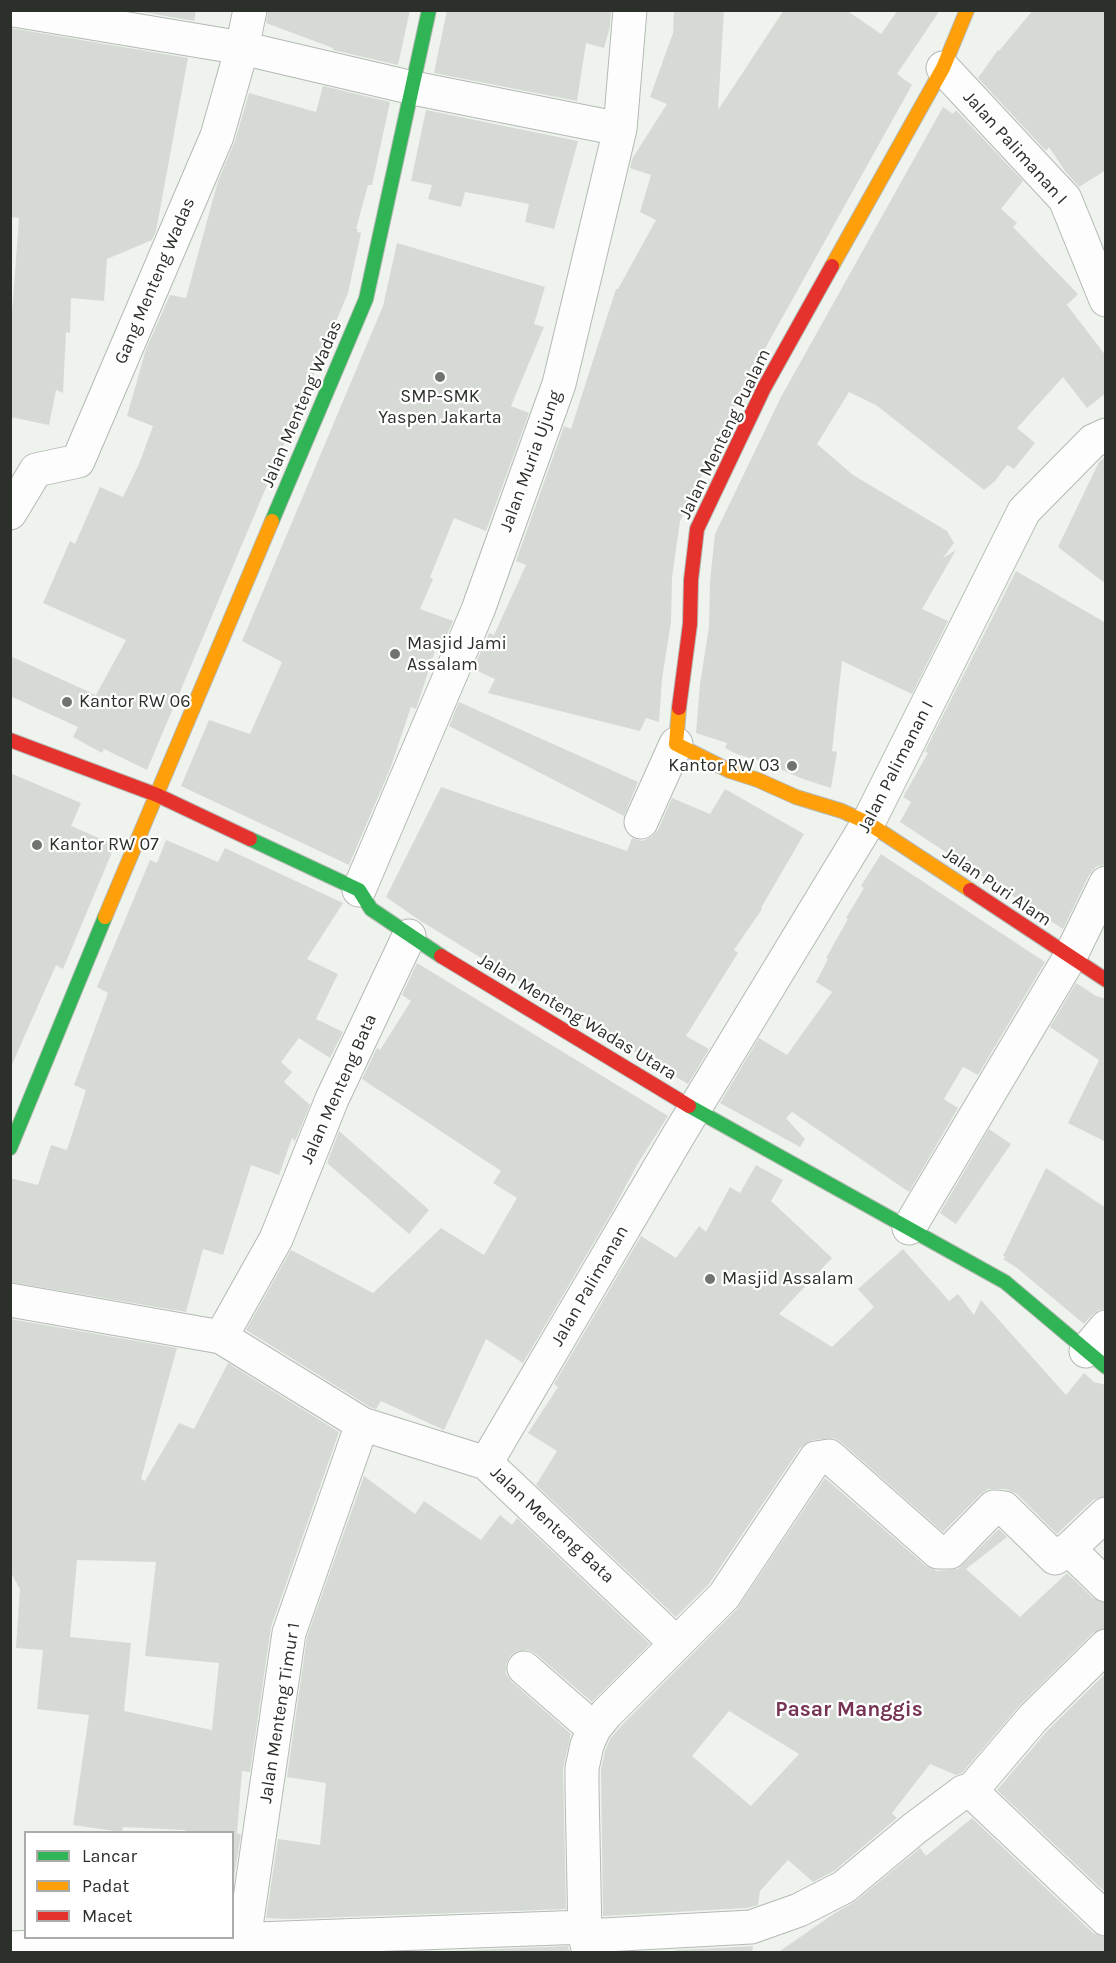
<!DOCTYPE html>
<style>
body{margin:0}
#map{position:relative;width:1116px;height:1963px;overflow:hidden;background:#eef3ed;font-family:Karla,sans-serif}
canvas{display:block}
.frame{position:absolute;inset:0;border:12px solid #2c302b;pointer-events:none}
.legend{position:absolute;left:24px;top:1831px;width:210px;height:108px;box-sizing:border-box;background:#fff;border:2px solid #abacaa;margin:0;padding:8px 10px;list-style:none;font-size:18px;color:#2c302b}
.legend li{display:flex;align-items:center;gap:12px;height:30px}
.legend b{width:30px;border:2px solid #abacaa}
</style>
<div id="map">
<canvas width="1116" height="1963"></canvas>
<div class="frame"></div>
<ul class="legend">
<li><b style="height:8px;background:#30b455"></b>Lancar</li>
<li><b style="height:8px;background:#ff9f0a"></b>Padat</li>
<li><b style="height:8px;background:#e5322d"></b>Macet</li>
</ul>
</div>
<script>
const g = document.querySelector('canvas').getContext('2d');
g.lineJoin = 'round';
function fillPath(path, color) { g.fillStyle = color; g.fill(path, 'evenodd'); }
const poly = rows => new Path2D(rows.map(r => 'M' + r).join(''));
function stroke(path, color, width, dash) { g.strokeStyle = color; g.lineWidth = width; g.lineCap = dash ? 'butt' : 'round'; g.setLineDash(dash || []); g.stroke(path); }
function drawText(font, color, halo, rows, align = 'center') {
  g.font = font + ' Karla,sans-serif'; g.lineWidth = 4.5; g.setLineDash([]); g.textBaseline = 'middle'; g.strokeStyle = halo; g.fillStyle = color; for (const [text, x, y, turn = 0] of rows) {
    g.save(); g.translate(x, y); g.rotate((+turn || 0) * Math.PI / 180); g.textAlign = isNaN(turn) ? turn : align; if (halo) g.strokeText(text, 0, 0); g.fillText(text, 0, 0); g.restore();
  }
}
fillPath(poly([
 [131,10,196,10,194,21],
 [268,10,410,10,398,65,333,50,333,48,266,23],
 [447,10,611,10,610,27,604,48,586,43,577,101,434,73],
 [674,10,724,10,718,110,784,10,846,10,881,34,898,10,940,10,897,74,912,85,748,379,680,521,672,578,671,622,662,679,659,722,646,718,640,731,488,693,495,679,473,669,489,633,494,635,526,565,516,561,564,426,571,429,616,289,618,289,656,220,640,212,651,175,630,168,632,159,667,104,650,97,673,33],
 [1033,10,1106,10,1106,170,1079,187,1065,171,1049,147,1046,151,978,78,998,50,999,51],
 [10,28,188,58,156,231,152,240,107,259,104,301,71,298,70,333,66,332,63,393,56,390,49,425,10,417,10,340,19,218,10,217],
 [323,86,390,102,372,185,368,185,356,229,358,229,357,232,361,233,348,293,147,770,104,749,102,753,73,737,78,727,10,696,10,656,96,695,126,640,43,603,70,541,75,544,100,487,123,497,139,464,153,426,127,416,146,349,170,295,186,298,218,181,235,141,249,93,316,112],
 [943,107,953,114,956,110,1023,181,1001,209,1017,223,1013,227,1078,294,1067,305,1106,356,1106,393,1087,408,1063,377,1017,428,1035,443,1014,469,1007,465,995,481,984,490,876,405,849,392,817,444,853,475,947,531,954,543,943,558,956,550,922,609,948,621,912,694,842,661,832,751,837,752,831,788,803,779,766,763,737,754,725,748,727,743,696,733,700,684,709,627,710,581,715,534,781,397],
 [426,110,578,141,554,229,525,222,529,204,465,192,461,207,428,199,432,185,411,181],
 [397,243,545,287,534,324,544,327,511,406,529,413,486,531,454,518,430,577,433,579,420,609,453,621,439,653,435,651,416,709,411,707,390,769,349,865,181,786,209,720,250,734,282,662,242,641,383,306],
 [1106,456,1106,584,1058,547,1099,462],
 [1016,571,1106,623,1106,864,1096,867,1089,875,1063,929,900,822,911,802,903,797,928,753,925,751],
 [459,702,638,782,624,816,449,726],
 [10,773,81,803,71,826,115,845,63,969,56,965,10,1069],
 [441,787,627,851,632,838,642,841,652,837,658,830,672,798,710,814,725,789,804,834,761,908,762,909,734,950,738,953,686,1036,709,1049,688,1084,419,920,386,897],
 [166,840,218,862,225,848,343,903,307,959,338,974,316,1019,343,1032,330,1058,299,1038,281,1062,292,1072,284,1082,310,1105,295,1141,292,1138,279,1175,251,1165,223,1255,203,1249,186,1312,10,1282,10,1178,38,1185,51,1145,67,1150,86,1090,74,1085,108,993,97,987,150,860,157,863],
 [881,854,1045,962,978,1075,963,1067,944,1099,958,1108,909,1192,792,1112,786,1118,805,1139,800,1147,720,1103,759,1038,787,1055,832,992,816,982,828,959,826,958,848,919,846,918,864,888,861,886],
 [417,963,668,1116,638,1163,613,1210,523,1363,486,1339,444,1430,381,1401,376,1409,370,1407,246,1330,291,1250,373,1293,441,1228,484,1255,517,1198,493,1183,501,1171,362,1079,377,1048,380,1050,411,1001,402,995],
 [1076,983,1096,996,1106,999,1106,1142,1068,1123,1099,1060,1050,1027],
 [989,1129,1011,1144,956,1224,940,1213],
 [339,1131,429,1210,409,1234,327,1163],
 [756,1165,783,1180,771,1201,832,1258,779,1314,832,1347,874,1307,858,1289,903,1249,949,1301,958,1294,974,1315,981,1300,1066,1395,1084,1373,1094,1382,1106,1385,1106,1496,1093,1500,1057,1534,1017,1494,1006,1489,988,1489,981,1494,943,1532,841,1442,834,1438,813,1440,800,1448,709,1584,676,1617,536,1485,557,1451,528,1433,558,1387,554,1384,641,1236,676,1258,699,1226,706,1232,730,1187,740,1193],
 [1046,1168,1106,1208,1106,1309,1099,1310,1092,1315,1084,1324,1017,1268,1003,1259,1006,1257,1003,1256],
 [10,1319,177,1348,141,1479,145,1481,179,1423,194,1429,228,1363,339,1432,271,1627,250,1772,242,1771,237,1833,185,1833,185,1830,123,1827,122,1832,73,1825,89,1715,37,1709,43,1650,16,1648,20,1589,10,1571],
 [77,1560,156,1562,145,1656,219,1663,212,1730,124,1711,131,1643,70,1637],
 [364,1476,415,1514,424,1501,481,1540,500,1515,512,1525,517,1518,650,1644,592,1702,536,1654,528,1650,517,1651,510,1656,506,1664,506,1674,512,1682,571,1734,563,1768,566,1909,289,1919,266,1918,278,1839,320,1845,326,1783,287,1777,307,1637],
 [825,1478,926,1566,937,1571,958,1569,999,1529,1007,1537,966,1569,1020,1617,1067,1573,1093,1598,1106,1603,1106,1628,1093,1633,1020,1705,962,1773,956,1775,930,1764,892,1813,897,1818,834,1871,813,1882,788,1860,760,1891,758,1905,747,1908,603,1916,601,1770,605,1751,610,1739,620,1727,737,1609],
 [729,1711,799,1754,751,1806,692,1756],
 [1106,1673,1106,1893,997,1790,1047,1731],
 [972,1818,1093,1933,1106,1937,1106,1953,777,1953,835,1913,856,1901,920,1848,926,1856],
 [232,1833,241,1834,232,1889],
 [568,1946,570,1953,401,1953],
 [753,1946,752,1953,676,1953,676,1950]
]), '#d6dad5');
const street = poly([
 [14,10,242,48,413,88,620,129],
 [943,68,1065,199,1106,300],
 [10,513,36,470,78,461,217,136,242,48,250,10],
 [641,822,676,744],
 [359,890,478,610,559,384,620,129,630,10],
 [909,1228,1070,957,1106,883],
 [10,1300,221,1337,362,1424,486,1463,676,1643],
 [221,1337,276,1239,332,1099,409,936],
 [1086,1351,1106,1327],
 [486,1463,678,1136,868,823,1024,511,1093,441,1106,435],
 [1069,1549,1106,1585],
 [524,1668,594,1729],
 [971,1791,1033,1718,1106,1646],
 [971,1791,1106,1919],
 [585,1936,751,1927,799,1910,844,1887,915,1828,963,1792,969,1790,971,1791],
 [244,1940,289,1633,362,1424],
 [10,1948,585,1927],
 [589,1952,585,1936,582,1788,582,1768,587,1745,594,1729,606,1714,724,1596,816,1458,829,1456,938,1552,950,1552,994,1507,1004,1508,1055,1558,1069,1549,1106,1514]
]);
const fast = poly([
 [272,521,366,299,429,10],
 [250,839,359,890,371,909,441,956],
 [689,1106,1005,1282,1106,1367],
 [10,1148,105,917]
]);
const slow = poly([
 [832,266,943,68,967,10],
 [679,708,676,744,730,771,758,780,796,797,842,811,868,823,970,890],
 [105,917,272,521]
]);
const jam = poly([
 [679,708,690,624,691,580,697,529,764,388,832,266],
 [10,740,157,795,250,839],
 [970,890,1106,980],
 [441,956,689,1106]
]);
stroke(street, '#b5b9b5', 35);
stroke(fast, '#b5b9b5', 16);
stroke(slow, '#b5b9b5', 16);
stroke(jam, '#b5b9b5', 16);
stroke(street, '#fcfdfc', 33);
stroke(fast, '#30b455', 14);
stroke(slow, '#ff9f0a', 14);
stroke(jam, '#e5322d', 14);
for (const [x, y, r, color] of [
 [440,377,6,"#70746f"],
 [395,654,6,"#70746f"],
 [67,702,6,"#70746f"],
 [792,766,6,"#70746f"],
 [37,845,6,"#70746f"],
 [710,1279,6,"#70746f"]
]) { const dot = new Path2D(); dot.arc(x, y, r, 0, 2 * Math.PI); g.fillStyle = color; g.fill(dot); stroke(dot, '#fff', 2); }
drawText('18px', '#2c302b', '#fff', [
 ["Jalan Palimanan I",1015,148,48],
 ["Gang Menteng Wadas",155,281,-67],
 ["Jalan Menteng Wadas",302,404,-67],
 ["Jalan Menteng Pualam",725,434,-64],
 ["Jalan Muria Ujung",531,461,-70],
 ["Jalan Palimanan I",896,767,-63],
 ["Jalan Puri Alam",997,887,34],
 ["Jalan Menteng Wadas Utara",577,1017,31],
 ["Jalan Menteng Bata",339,1089,-66],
 ["Jalan Palimanan",590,1286,-60],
 ["Jalan Menteng Bata",552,1525,43],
 ["Jalan Menteng Timur 1",280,1713,-81]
]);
drawText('18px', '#2c302b', '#fff', [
 ["SMP-SMK",440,397,"center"],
 ["Yaspen Jakarta",440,418,"center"],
 ["Masjid Jami",407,644],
 ["Assalam",407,665],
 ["Kantor RW 06",79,702],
 ["Kantor RW 03",780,766,"right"],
 ["Kantor RW 07",49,845],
 ["Masjid Assalam",722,1279]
], 'left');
drawText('bold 21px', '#763454', '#fff', [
 ["Pasar Manggis",849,1710]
]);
</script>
